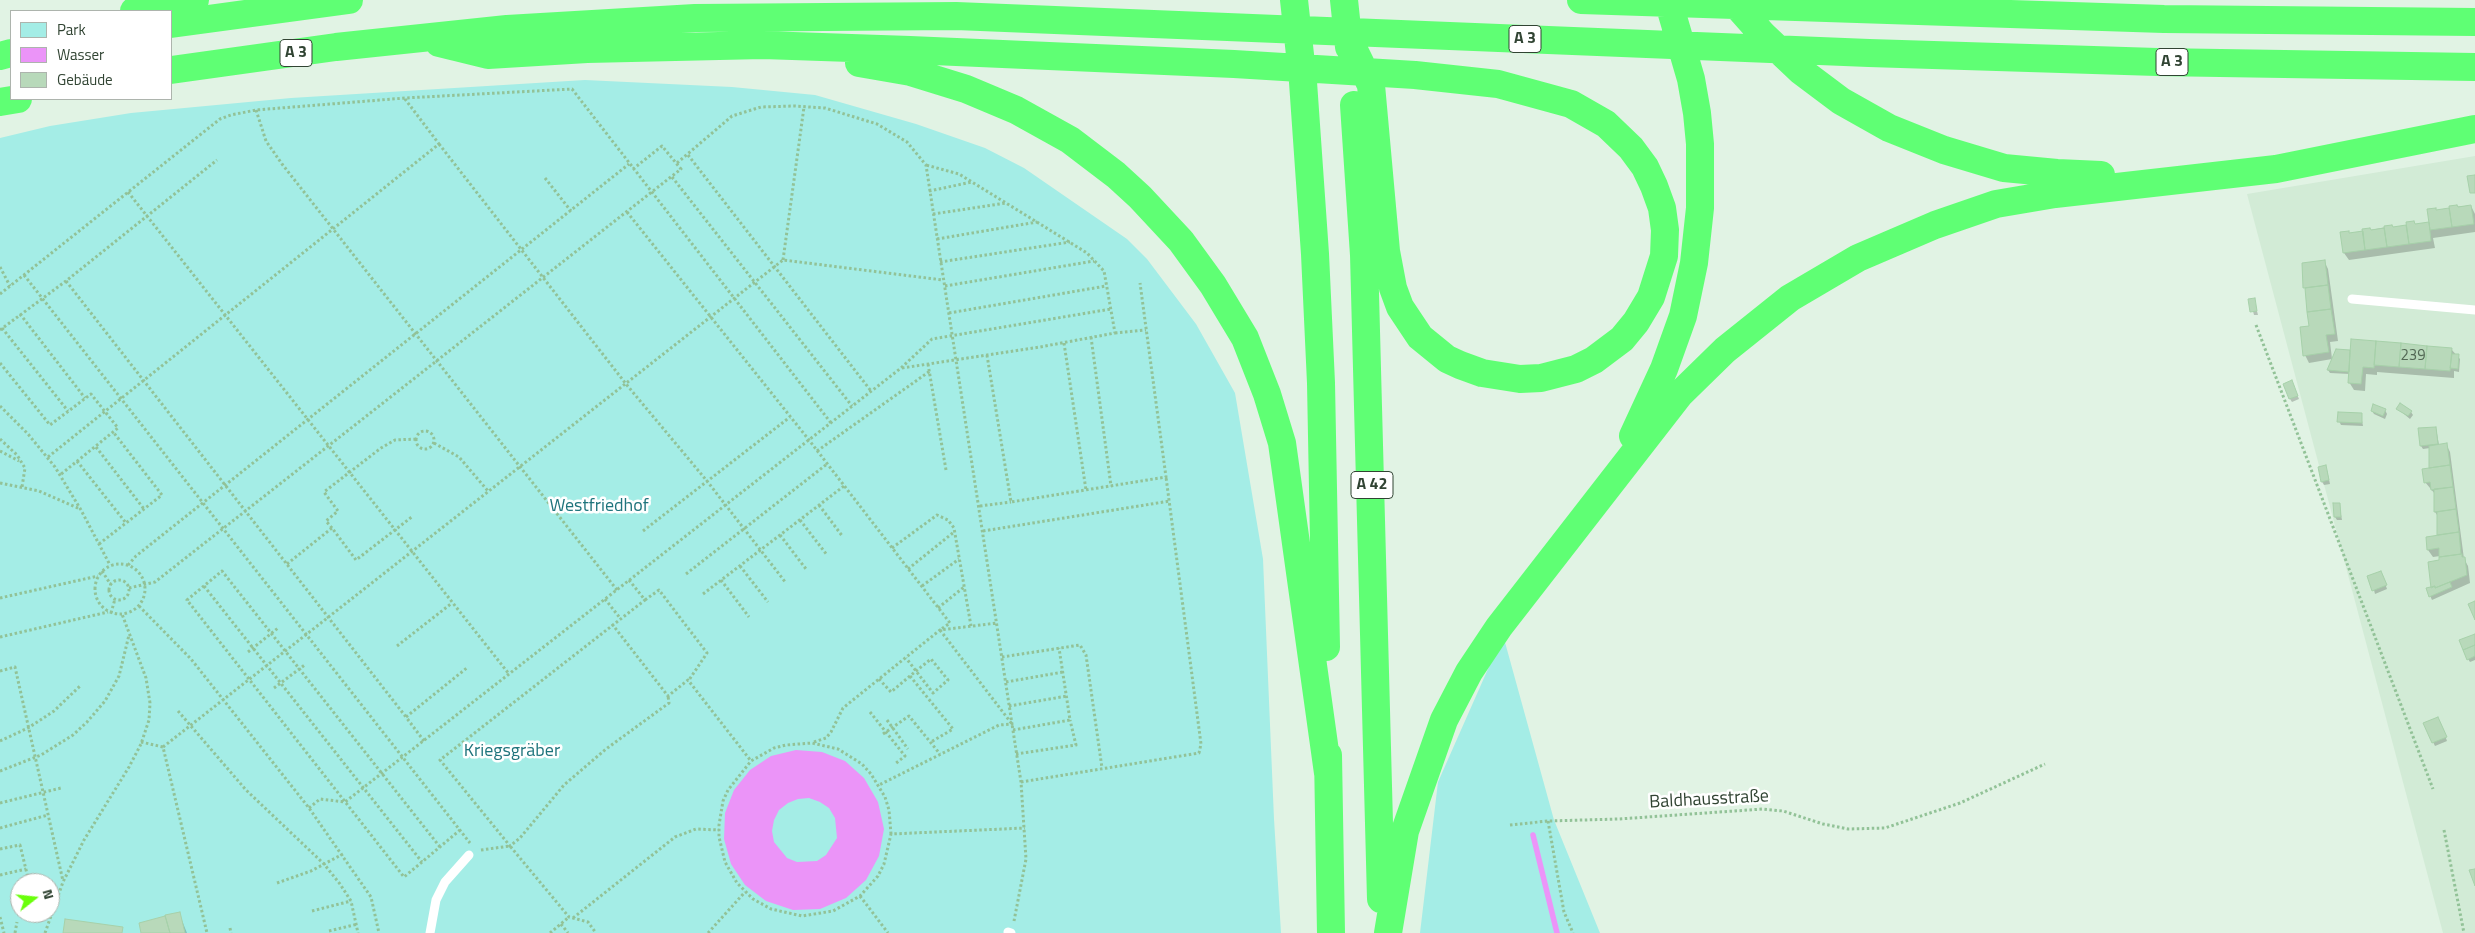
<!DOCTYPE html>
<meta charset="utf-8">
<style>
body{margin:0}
#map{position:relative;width:2475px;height:933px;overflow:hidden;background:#e1f3e4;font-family:"Titillium Web",sans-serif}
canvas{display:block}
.legend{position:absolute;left:10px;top:10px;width:162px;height:90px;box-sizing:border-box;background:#fff;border:1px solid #adb4ad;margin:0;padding:6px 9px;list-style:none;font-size:15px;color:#314433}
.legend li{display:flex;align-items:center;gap:10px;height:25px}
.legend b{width:25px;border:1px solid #adb4ad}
.north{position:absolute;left:10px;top:873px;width:50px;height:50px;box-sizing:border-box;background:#fff;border:1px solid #adb4ad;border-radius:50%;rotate:74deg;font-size:14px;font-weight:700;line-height:20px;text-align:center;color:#314433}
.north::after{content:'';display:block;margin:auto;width:18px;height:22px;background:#6aff0b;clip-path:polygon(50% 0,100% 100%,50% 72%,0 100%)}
</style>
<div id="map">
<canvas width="2475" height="933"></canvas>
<ul class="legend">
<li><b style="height:14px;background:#a4ede6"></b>Park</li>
<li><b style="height:14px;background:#eb94f8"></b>Wasser</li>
<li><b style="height:14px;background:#b8d9ba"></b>Gebäude</li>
</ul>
<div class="north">N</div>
</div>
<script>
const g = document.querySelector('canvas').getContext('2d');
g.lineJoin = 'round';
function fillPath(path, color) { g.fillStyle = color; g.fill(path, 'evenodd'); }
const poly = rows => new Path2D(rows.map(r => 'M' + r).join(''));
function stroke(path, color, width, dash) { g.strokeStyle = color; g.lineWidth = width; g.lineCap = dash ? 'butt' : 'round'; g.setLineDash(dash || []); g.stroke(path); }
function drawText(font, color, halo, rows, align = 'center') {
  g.font = font + ' "Titillium Web",sans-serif'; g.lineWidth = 5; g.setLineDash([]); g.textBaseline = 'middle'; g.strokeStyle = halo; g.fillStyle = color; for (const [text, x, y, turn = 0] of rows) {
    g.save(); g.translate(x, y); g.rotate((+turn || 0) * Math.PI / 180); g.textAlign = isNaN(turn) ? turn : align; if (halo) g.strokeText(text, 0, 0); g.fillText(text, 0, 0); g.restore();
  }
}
fillPath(poly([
 [2475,156,2475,933,2443,933,2247,194]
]), '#d2ebd6');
fillPath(poly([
 [585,80,732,87,815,95,916,124,985,148,1024,168,1127,239,1147,259,1196,324,1235,393,1263,559,1274,819,1281,933,0,933,0,138,50,126,131,113,291,98],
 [20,883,50,883,50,913,20,913],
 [1503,635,1554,820,1600,933,1420,933,1438,782]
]), '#a4ede6');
fillPath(poly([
 [796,750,822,752,845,761,864,778,878,802,884,829,879,856,866,880,846,898,820,909,793,910,766,901,745,885,731,864,724,839,725,813,734,790,750,770,771,756],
 [809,798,820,802,829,808,835,818,837,838,826,855,817,861,797,862,787,858,774,842,772,831,774,820,779,810,788,803,798,799]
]), '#eb94f8');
fillPath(poly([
 [2471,206,2475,214,2475,232,2433,238,2435,248,2349,260,2344,253,2342,233,2349,234,2392,226,2393,228,2430,223,2436,211,2451,209,2450,207],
 [2324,261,2328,269,2338,341,2330,342,2332,359,2309,363,2305,355,2310,327,2303,264],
 [2254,299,2258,315,2254,315,2250,300],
 [2451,349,2460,359,2459,372,2454,371,2454,378,2377,372,2377,375,2366,374,2365,391,2354,390,2349,382,2350,374,2330,373,2328,370,2349,352,2351,355],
 [2293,385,2299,399,2292,402,2290,399],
 [2398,409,2411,412,2413,415,2410,419],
 [2385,410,2387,414,2385,419,2374,414,2372,411],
 [2361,415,2363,426,2341,425,2339,421],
 [2436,428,2439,445,2446,444,2450,452,2464,559,2468,566,2470,583,2432,600,2427,589,2432,588,2440,556,2433,557,2428,550,2438,536,2439,518,2435,512,2435,494,2425,482,2430,469,2430,448,2423,449,2421,446],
 [2327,470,2330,484,2324,485,2322,482],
 [2339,504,2342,520,2337,520,2335,517],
 [2382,575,2387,589,2375,594,2374,590],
 [2475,635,2475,660,2470,662,2468,659],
 [2440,722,2447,741,2435,746,2433,742],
 [179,913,187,933,143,933,140,924]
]), '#0003');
stroke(poly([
 [1533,835,1557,933]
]), '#eb94f8', 5.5);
const building = poly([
 [2475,175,2475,193,2470,193,2467,176,2475,175],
 [2457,205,2458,207,2471,205,2474,224,2452,227,2449,206,2457,205],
 [2436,208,2436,210,2449,208,2452,227,2430,230,2427,209,2436,208],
 [2414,221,2415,224,2429,222,2431,241,2409,244,2406,222,2414,221],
 [2392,225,2393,227,2406,225,2409,244,2387,247,2384,226,2392,225],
 [2370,228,2371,230,2384,228,2387,247,2365,250,2362,229,2370,228],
 [2349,231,2349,233,2363,231,2365,250,2343,253,2340,232,2349,231],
 [2325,260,2328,285,2303,288,2302,263,2325,260],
 [2328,285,2331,309,2307,312,2305,288,2328,285],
 [2255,298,2257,311,2250,312,2248,299,2255,298],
 [2331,309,2335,334,2326,335,2329,352,2303,356,2300,327,2309,326,2307,312,2331,309],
 [2351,339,2376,341,2374,368,2363,367,2361,384,2348,383,2351,339],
 [2376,341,2401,343,2399,367,2374,365,2376,341],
 [2401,343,2427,346,2425,369,2399,367,2401,343],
 [2427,346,2452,348,2450,371,2425,369,2427,346],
 [2336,349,2350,350,2349,372,2327,370,2336,349],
 [2452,354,2459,354,2458,369,2450,368,2452,354],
 [2292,380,2298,396,2289,399,2283,384,2292,380],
 [2400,403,2412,411,2408,416,2396,409,2400,403],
 [2373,404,2386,409,2383,416,2371,411,2373,404],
 [2338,412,2362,413,2362,423,2337,422,2338,412],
 [2436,427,2438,444,2420,446,2418,428,2436,427],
 [2447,443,2450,465,2429,468,2429,446,2447,443],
 [2326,465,2329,480,2321,482,2318,467,2326,465],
 [2450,465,2453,487,2431,490,2430,482,2424,483,2422,469,2450,465],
 [2453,487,2456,509,2434,512,2434,489,2453,487],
 [2333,503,2340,503,2341,517,2334,517,2333,503],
 [2456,509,2459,532,2437,535,2437,512,2456,509],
 [2459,532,2461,554,2439,557,2439,548,2427,550,2426,537,2459,532],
 [2462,554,2462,557,2465,557,2467,575,2435,588,2435,586,2431,588,2428,562,2439,560,2439,557,2462,554],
 [2381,571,2387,585,2372,591,2367,576,2381,571],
 [2450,582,2452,587,2429,597,2426,588,2435,586,2435,588,2450,582],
 [2475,601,2475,620,2468,604,2475,601],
 [2475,634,2475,645,2463,650,2459,640,2475,634],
 [2475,645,2475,656,2467,660,2463,650,2475,645],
 [2438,717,2447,737,2432,743,2423,723,2438,717],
 [2475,869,2475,886,2469,870,2475,869],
 [180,912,185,933,170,933,165,915,180,912],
 [165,916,170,933,141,933,139,923,165,916],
 [65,919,123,927,122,933,63,933,65,919]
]);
fillPath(building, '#b8d9ba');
stroke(building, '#a7d1aa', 1);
stroke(poly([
 [256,110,266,141,282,164,617,590],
 [439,144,626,384,707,481,786,583],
 [688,155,871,391],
 [677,163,732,116,761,107,794,106,825,108,877,124,907,142,926,165,1012,724,999,725,879,785],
 [672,177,852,406],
 [545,178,571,211],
 [929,191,972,182],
 [128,192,509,674],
 [627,212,809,440,950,623,940,630,1012,724,1021,782,1026,859,1014,921],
 [933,214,1006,203],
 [937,239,1037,222],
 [783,260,804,107],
 [940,262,1070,242],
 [0,267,10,286],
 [24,275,470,843],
 [66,281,406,717],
 [945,286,1094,261],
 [0,294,220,119,231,115,256,110,405,98,572,89,831,423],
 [949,313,1106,286],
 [20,314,85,398],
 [2256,325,2433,789],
 [2,328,68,411],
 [0,330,66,281,217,160],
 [1115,333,1146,330],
 [1091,337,1111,486],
 [1064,343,1086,490],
 [987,355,1011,502,1166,477,1140,283],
 [0,363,50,425,91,394,118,428,60,475],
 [928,364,946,470],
 [902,368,1040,347,1115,333,1104,271,1087,253,959,174,926,165],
 [0,406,28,434,55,467,81,510,110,565],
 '416 440a9 9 0 1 1 18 0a9 9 0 1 1-18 0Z',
 [0,439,17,455,25,468,22,487],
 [434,443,459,457,488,491],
 [96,447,144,509],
 [0,451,19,461],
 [817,451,930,371],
 [48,457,439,144,405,99],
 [77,461,126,523],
 [0,483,39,491,80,509],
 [819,505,843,537],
 [980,506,1011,502],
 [800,520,827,555],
 [332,528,326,521,338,511,324,492,381,448,395,440,417,439],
 [643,531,790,417],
 [983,531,1170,501],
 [780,535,806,569],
 [99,544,162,495,114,433],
 [892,548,937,515,948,520,954,528,971,626],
 '95 589a25 25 0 1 1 50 0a25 25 0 1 1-50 0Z',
 [287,564,332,528,356,560,413,516],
 [128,565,136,556,629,164],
 [740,566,768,602],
 [908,569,954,532],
 [102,571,111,585],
 [686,574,827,464],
 [629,580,645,600,440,760,510,846,520,838,564,785,606,749,669,703,668,696],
 [721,580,749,617],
 '109 590a10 10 0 1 1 20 0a10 10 0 1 1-20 0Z',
 [204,586,422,862],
 [922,586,959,559],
 [129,588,155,582,681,169,662,146,633,169],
 [703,594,844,486],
 [0,598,98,576],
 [605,599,620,618],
 [645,600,659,590,707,653,689,680],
 [139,606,191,659,309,808,371,897,379,933],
 [938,608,964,587],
 [111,613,115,599],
 [612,624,668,696,688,680,751,761],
 [0,637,108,612],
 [397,646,452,603],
 [248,652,278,628],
 [1002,657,1080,645,1086,655,1102,768],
 [0,671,15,667,63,881],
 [910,676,953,729,931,742],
 [879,679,891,692,910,676,916,671,931,659,948,680,933,693,916,671,906,658],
 [1006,682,1063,672],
 [274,688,306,664],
 [1009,706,1067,696],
 [178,711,246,790,324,864,340,884,351,901,358,933],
 [870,712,905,756,895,764],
 [887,720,908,749],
 [1013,730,1070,720,1059,648],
 [883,734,909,716,940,754],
 [0,741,28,728,54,711,80,686],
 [424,741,406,717,468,667],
 [141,742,163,747,207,933],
 [814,742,826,738,831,732,843,708,940,630,997,623],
 [163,747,783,260,943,280],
 [1016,754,1076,745,1070,720],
 [0,771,41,755,73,735,87,722,105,701,119,676,129,635],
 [1021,782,1199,753,1201,744,1166,477],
 [0,803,61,788],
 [309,808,320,799,345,802,901,368,932,339,1111,309],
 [1548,821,1564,912,1573,933],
 [1510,825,1548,821,1619,819,1763,809,1783,811,1823,824,1848,829,1885,828,1960,803,2045,764],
 [0,828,48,815],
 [2444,830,2464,933],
 [891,834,889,810,885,797,871,774,862,764,838,749,812,743,786,745,774,748,751,761,728,790,723,801,719,825,719,837,725,862,737,883,753,899,771,909,802,916,833,911,860,896,878,876,884,864,891,834,1025,828],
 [440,847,222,571,187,600,404,877,422,862,460,830],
 [0,849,20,845,29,882],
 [481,850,510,846,569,917,588,922,596,933],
 [0,875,26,869],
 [277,883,311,871,343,854],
 [860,896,888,933],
 [312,911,351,901],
 [0,917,4,933],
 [573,918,675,837,696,829,719,830],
 [561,924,568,933],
 [230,928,231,933],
 [329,931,358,924],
 [15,933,17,922],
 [45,933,63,882,84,840,129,767,141,744,149,720,150,703,146,678,122,614],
 [550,933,569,917],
 [708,933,745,892]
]), '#92c297', 3, [2.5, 2.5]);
stroke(poly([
 [2352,299,2475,310],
 [1008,932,1011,933],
 [430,933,436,900,445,882,469,855]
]), '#fff', 9);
stroke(poly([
 [1294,0,1303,82,1315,254,1321,383,1326,647],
 [1344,0,1349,47],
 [1581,0,2164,19,2475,22],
 [1732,0,1763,35,1801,71,1841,101,1889,128,1944,150,2004,168,2057,173,2101,175],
 [134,11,195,0],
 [171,24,349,0],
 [439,43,488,55,587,49,763,45,910,50,1234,64,1415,75,1498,84,1571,104,1606,124,1631,148,1645,167,1654,186,1662,208,1665,230,1664,256,1651,297,1636,322,1622,339,1594,360,1576,369,1541,378,1520,379,1482,373,1460,365,1447,359,1420,337,1400,307,1393,288,1386,251,1371,85,1348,38],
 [0,56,11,53],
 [859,63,911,72,966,89,1016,110,1070,140,1116,175,1140,197,1181,241,1213,285,1245,338,1267,394,1282,443,1328,773],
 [171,70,336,47,507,29,695,18,956,16,1869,53,2157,62,2475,67],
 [0,102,18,99],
 [1354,105,1364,255,1381,899],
 [1633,436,1664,369,1683,316,1694,263,1700,208,1700,144,1697,113,1691,79,1668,0],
 [1328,755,1331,933],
 [1388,933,1405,831,1444,720,1469,672,1499,627,1680,394,1725,350,1790,298,1858,258,1935,225,1996,204,2055,194,2276,169,2475,129]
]), '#5fff74', 28);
drawText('15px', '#536955', null, [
 ["239",2413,356]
]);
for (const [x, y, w] of [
 [1525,39,32],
 [296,53,32],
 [2172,62,32],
 [1372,485,42]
]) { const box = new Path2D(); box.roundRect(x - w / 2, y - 13.5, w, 27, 4); g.fillStyle = '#fff'; g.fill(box); stroke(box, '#314433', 1); }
drawText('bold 16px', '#314433', null, [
 ["A 3",1525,39],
 ["A 3",296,53],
 ["A 3",2172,62],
 ["A 42",1372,485]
]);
drawText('18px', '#1f747c', '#fff', [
 ["Westfriedhof",599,507],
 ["Kriegsgräber",512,752]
]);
drawText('18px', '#314433', '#fff', [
 ["Baldhausstraße",1709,800,-3]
]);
</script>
